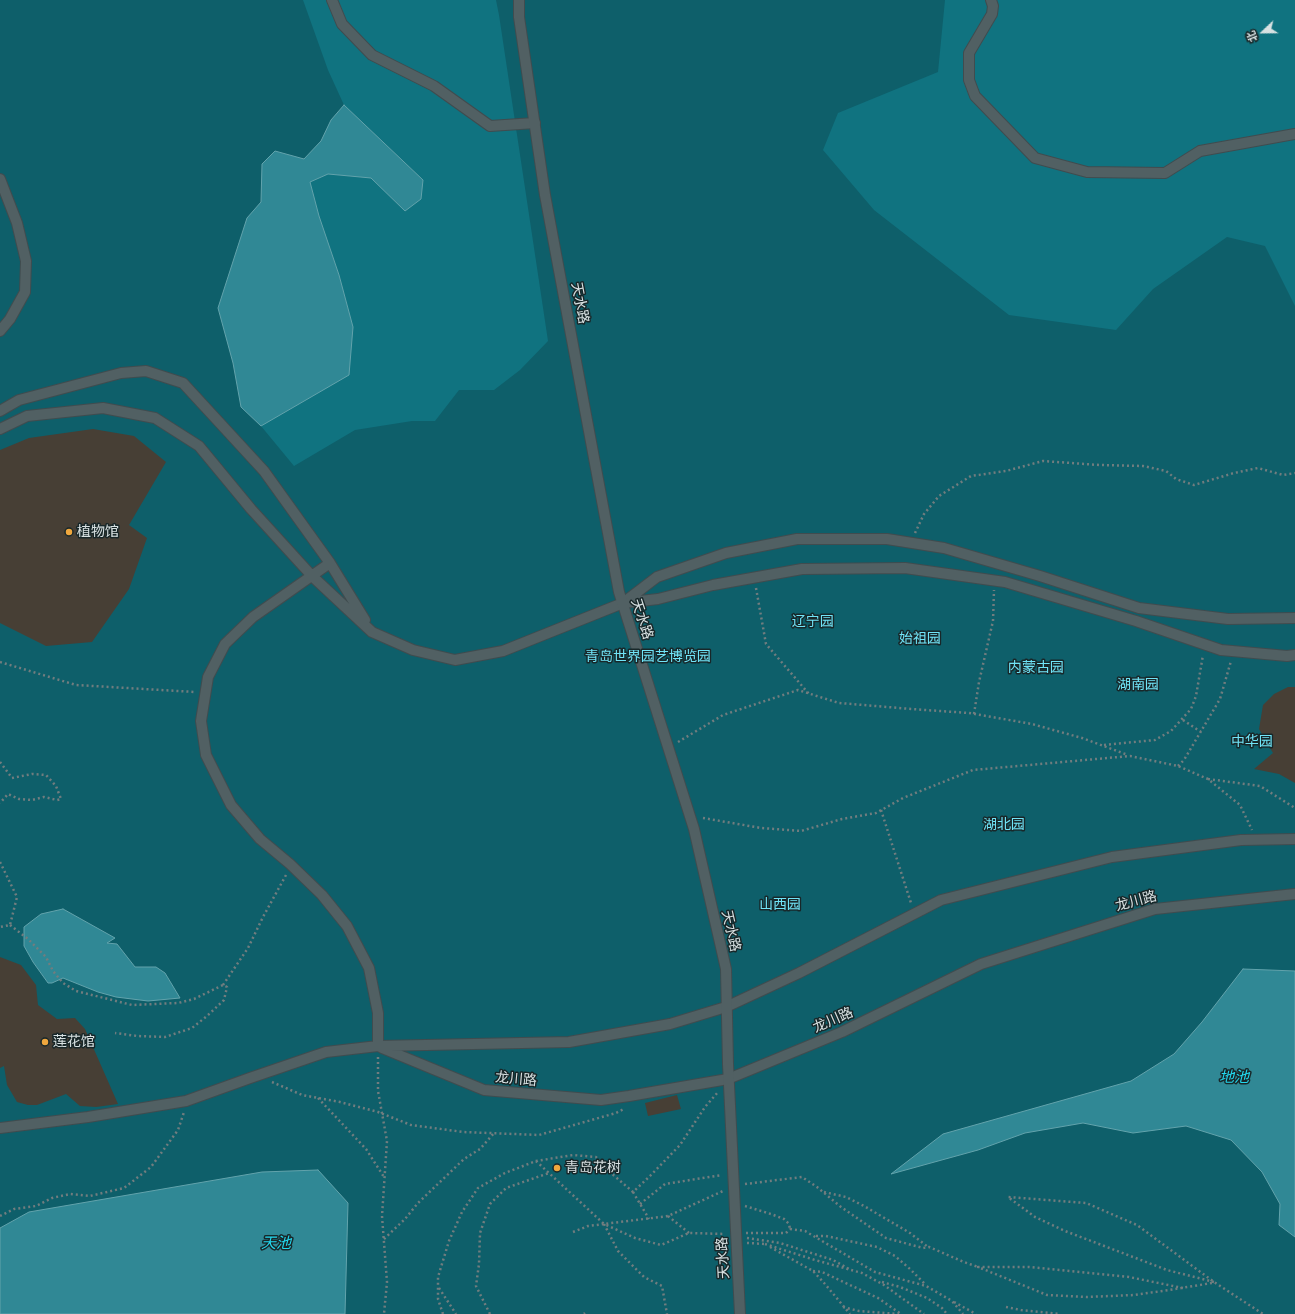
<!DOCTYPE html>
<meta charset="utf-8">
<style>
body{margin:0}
#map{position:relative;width:1295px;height:1314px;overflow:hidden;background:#223033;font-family:"Asap Condensed","Noto Sans SC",sans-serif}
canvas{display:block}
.north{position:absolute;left:1243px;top:12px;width:40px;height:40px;-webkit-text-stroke:3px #182729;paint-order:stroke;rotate:248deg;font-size:11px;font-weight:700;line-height:16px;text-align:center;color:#d8e1e2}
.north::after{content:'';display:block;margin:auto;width:14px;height:18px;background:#d8e1e2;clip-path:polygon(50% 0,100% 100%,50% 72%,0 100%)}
</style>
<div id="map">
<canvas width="1295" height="1314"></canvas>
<div class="north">北</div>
</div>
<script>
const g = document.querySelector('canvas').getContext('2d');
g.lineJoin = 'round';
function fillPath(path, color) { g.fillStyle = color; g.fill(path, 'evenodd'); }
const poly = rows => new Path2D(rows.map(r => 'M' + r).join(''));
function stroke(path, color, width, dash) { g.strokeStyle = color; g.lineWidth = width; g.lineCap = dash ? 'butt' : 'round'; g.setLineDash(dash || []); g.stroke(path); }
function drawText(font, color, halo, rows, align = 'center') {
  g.font = font + ' "Asap Condensed","Noto Sans SC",sans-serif'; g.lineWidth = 3; g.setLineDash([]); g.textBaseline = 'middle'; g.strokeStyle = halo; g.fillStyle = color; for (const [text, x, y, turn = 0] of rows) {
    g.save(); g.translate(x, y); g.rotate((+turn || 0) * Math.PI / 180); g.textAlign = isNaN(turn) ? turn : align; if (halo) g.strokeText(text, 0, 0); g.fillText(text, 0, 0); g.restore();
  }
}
fillPath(poly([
 [0,0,1295,0,1295,1314,0,1314]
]), '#0e5f6a');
fillPath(poly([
 [303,0,496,0,499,15,548,341,520,370,494,390,459,390,435,421,412,421,355,430,294,466,261,426,349,374,353,327,339,275,318,213,310,182,328,174,371,178,405,210,421,199,423,180,344,105,328,70],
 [945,0,1295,0,1295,306,1265,246,1227,237,1153,289,1116,330,1009,315,874,210,823,150,838,113,938,72]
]), '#107380');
const water = poly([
 [344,105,423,180,421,199,405,211,371,178,328,174,310,182,319,216,339,275,353,327,349,375,261,426,241,407,233,363,218,308,247,218,261,202,262,164,275,151,304,159,321,141,331,120,344,105],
 [63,909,115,938,107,943,117,944,135,967,156,967,165,973,180,998,148,1001,116,997,98,992,63,978,52,983,48,983,33,962,24,946,24,927,41,914,63,909],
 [1243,969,1295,971,1295,1237,1279,1225,1280,1204,1262,1172,1231,1140,1186,1126,1133,1133,1083,1123,1025,1133,978,1150,891,1174,943,1134,1131,1081,1174,1054,1202,1022,1243,969],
 [318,1170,348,1203,345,1314,0,1314,0,1228,29,1212,262,1172,318,1170]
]);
fillPath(water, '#308895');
stroke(water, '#62a3ac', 1);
fillPath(poly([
 [93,429,134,436,166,462,129,525,147,538,129,589,92,642,46,646,0,623,0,450,29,438],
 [1288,687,1295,687,1295,783,1279,774,1254,769,1273,753,1259,729,1263,705,1274,694],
 [0,957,21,965,36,985,38,1005,57,1019,75,1018,85,1029,118,1104,96,1107,80,1106,66,1094,37,1105,28,1105,17,1102,7,1085,4,1066,0,1068],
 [677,1095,681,1109,648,1116,645,1103]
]), '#473f35');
const minor = poly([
 [332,0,342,24,372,55,434,86,490,126,535,123],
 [991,0,993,6,992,14,969,53,969,80,975,96,1035,158,1087,172,1165,173,1200,151,1295,134],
 [0,179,17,223,26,261,25,292,10,319,0,331],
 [0,411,19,400,121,373,146,371,183,383,264,471,330,563,365,620],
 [0,429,27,416,103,408,155,418,199,446,251,509,312,576,372,632,413,650,455,660,503,651,623,603,657,577,726,553,797,539,887,539,944,548,1040,576,1139,608,1228,619,1295,618],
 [330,563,253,617,225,644,208,677,201,721,206,755,231,805,260,839,290,864,322,895,347,926,369,968,378,1013,378,1046],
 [623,603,658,599,713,585,802,569,905,568,1005,582,1136,621,1221,650,1287,656,1295,655],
 [382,1048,484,1090,601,1100,629,1096,728,1079,842,1032,981,964,1155,909,1295,894],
 [0,1128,88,1117,186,1101,250,1078,326,1052,378,1046,569,1042,670,1024,726,1007,799,973,941,900,1112,857,1241,840,1295,839]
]);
const tertiary = poly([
 [519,0,519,17,545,195,619,592,694,829,726,969,728,1064,740,1314]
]);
stroke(minor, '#404c4f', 12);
stroke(tertiary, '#404c4f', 12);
stroke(poly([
 [915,533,924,514,939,496,971,476,1006,471,1043,461,1099,465,1143,466,1166,471,1176,479,1194,485,1234,473,1258,468,1283,475,1295,473],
 [756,588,766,644,809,694],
 [0,662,76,685,195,692],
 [974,714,979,682,993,621,994,590],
 [1183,720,1201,732],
 [678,742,723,715,798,690,839,703,911,709,969,713,1032,724,1082,738,1128,755],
 [1104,745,1155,740,1171,731,1191,709,1196,696,1203,655],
 [0,762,12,778,32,774,46,775,56,786,61,799,57,800,44,797,32,800,19,799,8,794,0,803],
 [1178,766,1184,760,1220,699,1231,661],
 [1208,779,1260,786,1295,808],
 [881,810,911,903],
 [703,818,761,828,801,831,842,819,876,813,903,798,973,770,1130,756,1178,766,1208,779,1240,805,1252,830],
 [0,862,17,897,10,925,0,927],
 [10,925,28,939,46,957,53,971,63,983,76,991,132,1005,178,1003,194,999,223,985,227,987,224,1000,207,1016,192,1028,165,1037,137,1036,115,1033],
 [223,985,248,948,263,917,286,875],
 [378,1057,378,1091,387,1141,382,1216,387,1282,384,1314],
 [272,1082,302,1095,340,1102,378,1112,411,1125,463,1132,539,1135,616,1113,624,1109],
 [318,1098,366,1149,384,1177],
 [536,1161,604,1224,668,1216,723,1191],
 [745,1184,802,1177,817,1187,841,1207,886,1238,923,1248,929,1247,964,1262,978,1267],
 [633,1192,649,1219],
 [824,1192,846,1197,864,1206,910,1233,928,1247],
 [640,1204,665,1184,722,1175],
 [745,1206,771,1214,784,1219,789,1224,790,1229],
 [0,1216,14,1209,36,1206,52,1198,70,1194,90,1196,124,1188,151,1167,178,1130,184,1112],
 [668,1216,689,1233],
 [604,1224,618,1251,644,1277,662,1286,667,1314],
 [790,1229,805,1231,875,1272,926,1286,952,1301,963,1314],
 [573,1232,588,1226,604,1224,635,1238,661,1245,689,1233,725,1234],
 [746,1233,786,1233,790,1229],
 [816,1236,826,1236,877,1247,895,1256,910,1269,926,1285],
 [747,1238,780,1243,805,1251,833,1260,849,1269],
 [384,1239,405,1219,418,1203,464,1159,480,1149,494,1133],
 [747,1243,766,1244],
 [765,1244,815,1260,862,1273,884,1285,924,1314],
 [770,1247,813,1271,825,1284,850,1314],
 [813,1271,822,1272,878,1298,901,1314],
 [882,1282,900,1287,927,1298,942,1308,947,1314],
 [1214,1282,1167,1270,1065,1231,1035,1217,1008,1197,1086,1203,1137,1225,1214,1282,1263,1314],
 [439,1288,456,1314],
 [1183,1288,1129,1277,1029,1267,978,1267,1047,1295,1086,1297,1134,1295,1169,1290,1212,1283],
 [954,1302,976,1314],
 [843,1307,859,1311,899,1314],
 [1006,1307,1021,1310,1060,1314],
 [443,1314,438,1299,438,1277,449,1241,462,1212,478,1188,505,1173,536,1161,573,1155,596,1157,611,1173,633,1192,650,1176,680,1145,705,1107,718,1092],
 [490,1314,476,1286,479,1264,480,1233,490,1204,506,1188,549,1173],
 [584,1314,585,1313]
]), '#717d7f', 2.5, [2, 3]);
stroke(minor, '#516063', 10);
stroke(tertiary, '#516063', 10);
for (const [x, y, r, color] of [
 [69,532,4,"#efa73e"],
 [45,1042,4,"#efa73e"],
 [557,1168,4,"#efa73e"]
]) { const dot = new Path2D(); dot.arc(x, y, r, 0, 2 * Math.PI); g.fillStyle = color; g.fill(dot); stroke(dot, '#182729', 1.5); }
drawText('14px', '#d8e1e2', '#182729', [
 ["天水路",580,303,79],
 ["天水路",642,619,72],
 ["龙川路",1136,901,-15],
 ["天水路",731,931,77],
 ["龙川路",833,1020,-24],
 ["龙川路",516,1079,5],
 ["天水路",723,1258,-93]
]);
drawText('14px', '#d8e1e2', '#182729', [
 ["植物馆",77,532],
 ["莲花馆",53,1042],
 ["青岛花树",565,1168]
], 'left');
drawText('14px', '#70e4f7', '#182729', [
 ["辽宁园",813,622],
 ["始祖园",920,639],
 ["青岛世界园艺博览园",648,657],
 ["内蒙古园",1036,668],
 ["湖南园",1138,685],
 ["中华园",1252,742],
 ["湖北园",1004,825],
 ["山西园",780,905]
]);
drawText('italic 15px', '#22d8ef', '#182729', [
 ["地池",1234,1077],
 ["天池",276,1243]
]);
</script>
